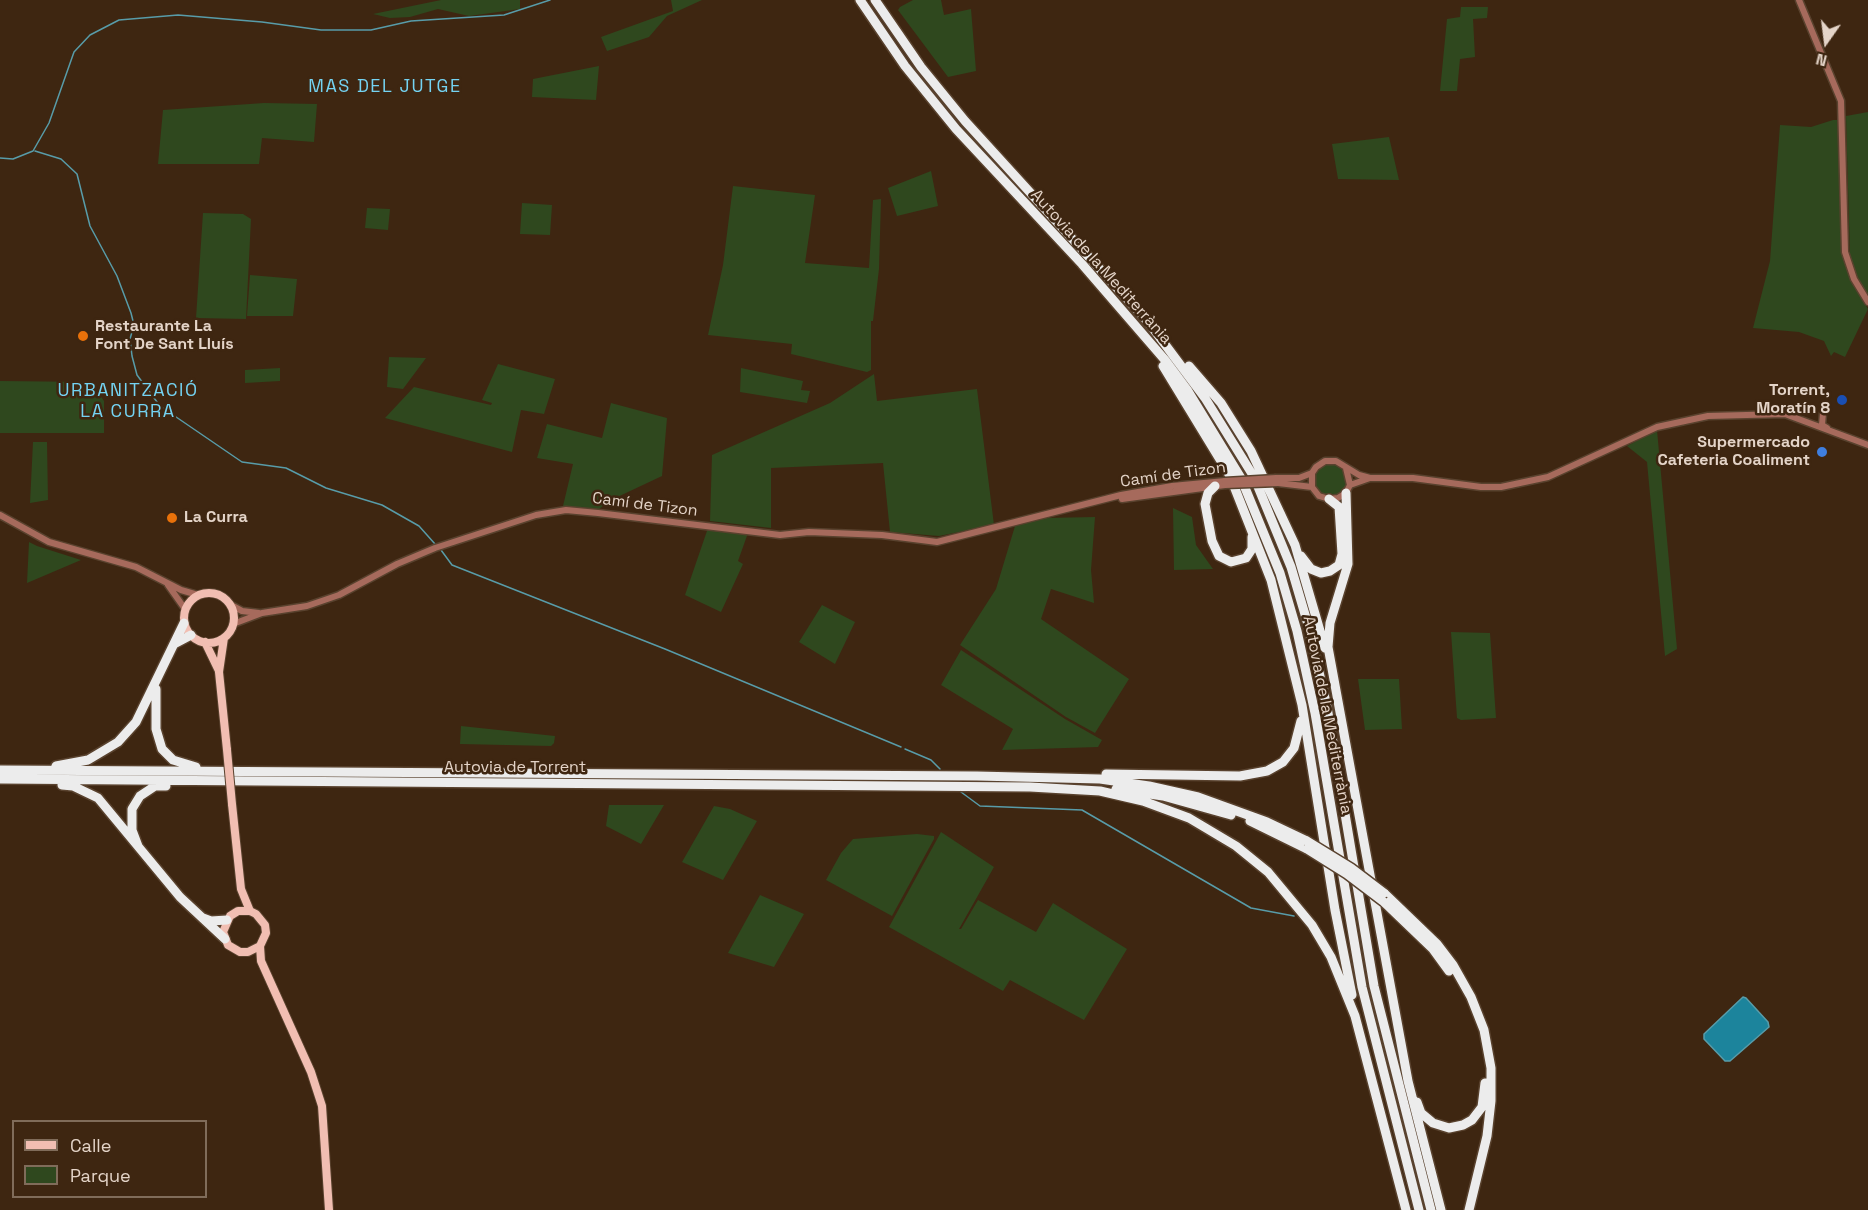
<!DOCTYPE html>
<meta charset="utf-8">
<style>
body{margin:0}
#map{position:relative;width:1868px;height:1210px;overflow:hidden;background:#3e2611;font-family:"Space Grotesk",sans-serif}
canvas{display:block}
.legend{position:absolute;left:12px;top:1120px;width:195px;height:78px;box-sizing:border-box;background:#3e2611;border:2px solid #806c5a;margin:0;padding:8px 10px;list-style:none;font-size:18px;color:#e4d4c8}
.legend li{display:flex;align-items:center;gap:12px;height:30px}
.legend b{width:30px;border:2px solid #806c5a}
.north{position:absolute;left:1796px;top:12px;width:60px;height:60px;-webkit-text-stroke:4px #3e2611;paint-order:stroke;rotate:194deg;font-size:16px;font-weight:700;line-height:24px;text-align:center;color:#e4d4c8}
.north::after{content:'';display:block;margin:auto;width:21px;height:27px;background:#e4d4c8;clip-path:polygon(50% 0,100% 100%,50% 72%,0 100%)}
</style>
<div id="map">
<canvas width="1868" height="1210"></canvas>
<ul class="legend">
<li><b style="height:8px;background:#f1beb2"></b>Calle</li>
<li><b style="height:16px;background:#2f481e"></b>Parque</li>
</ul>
<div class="north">N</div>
</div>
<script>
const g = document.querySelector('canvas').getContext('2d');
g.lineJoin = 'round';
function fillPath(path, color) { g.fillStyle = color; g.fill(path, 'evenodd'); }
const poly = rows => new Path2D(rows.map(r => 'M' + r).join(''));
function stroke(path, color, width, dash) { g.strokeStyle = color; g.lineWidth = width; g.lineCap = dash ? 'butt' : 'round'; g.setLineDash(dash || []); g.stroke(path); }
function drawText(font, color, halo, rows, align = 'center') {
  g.font = font + ' "Space Grotesk",sans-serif'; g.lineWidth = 5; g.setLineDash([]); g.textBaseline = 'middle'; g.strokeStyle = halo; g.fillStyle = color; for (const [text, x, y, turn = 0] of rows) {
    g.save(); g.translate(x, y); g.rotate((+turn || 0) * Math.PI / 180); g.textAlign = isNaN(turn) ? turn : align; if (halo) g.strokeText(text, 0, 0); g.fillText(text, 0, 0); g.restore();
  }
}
fillPath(poly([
 [441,0,520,0,520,9,469,16,438,9,410,17,390,18,373,14],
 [671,0,702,0,667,16,649,37,607,51,601,37,673,11],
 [913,0,941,0,944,15,971,9,976,71,948,77,898,10,900,7],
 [1461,7,1488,7,1487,18,1473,19,1475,57,1460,59,1457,91,1440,91,1447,19,1460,17],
 [599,66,596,100,532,97,533,79],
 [264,103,317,104,314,142,262,138,259,164,158,164,163,110],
 [1868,112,1868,296,1858,282,1850,258,1846,116],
 [1833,120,1841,120,1844,258,1853,284,1868,309,1845,357,1834,352,1831,356,1824,341,1799,332,1753,328,1770,261,1780,125,1811,127],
 [1389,137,1399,180,1338,179,1332,144],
 [931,171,938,206,897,216,888,188],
 [733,186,815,195,805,263,869,268,873,200,881,199,879,269,873,321,871,321,871,370,867,372,791,354,792,344,708,335,723,265],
 [522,203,552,205,550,235,520,234],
 [367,208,390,209,388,230,365,228],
 [203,213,243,214,251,219,246,319,196,318],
 [250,275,297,279,293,316,247,316],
 [389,357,426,358,403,389,387,387],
 [498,364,555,379,544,414,521,410,512,452,385,418,414,387,491,405,492,403,482,400],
 [280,368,280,381,245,383,245,370],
 [741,368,803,381,801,390,810,391,807,403,740,392],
 [874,374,877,401,977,389,994,525,939,536,890,532,883,463,771,468,771,528,710,521,712,455,830,403],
 [0,381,91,382,104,401,104,433,0,433],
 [611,403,667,418,662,476,611,500,599,509,563,506,573,464,537,458,547,424,602,438],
 [1657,430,1677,649,1665,656,1647,462,1627,446],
 [33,442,47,442,48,500,30,503],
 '1315 480a16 16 0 1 1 32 0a16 16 0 1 1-32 0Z',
 [1173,508,1192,517,1196,545,1213,569,1174,570],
 [1095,517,1091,570,1094,603,1051,589,1041,619,1129,679,1095,733,1066,717,960,645,996,589,1015,526,1045,518],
 [708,528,748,533,738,561,743,564,721,612,685,595],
 [29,542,37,546,81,560,27,583],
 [822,605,855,622,835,664,799,642],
 [1451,632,1490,633,1496,718,1461,720,1457,718],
 [961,650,1065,719,1102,740,1098,747,1002,750,1013,729,941,685],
 [1358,679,1399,679,1402,729,1365,730],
 [461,726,555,736,554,743,551,746,460,744],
 [609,805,664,805,641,844,606,826],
 [714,806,730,809,757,821,723,880,682,862],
 [941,832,994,867,959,929,961,929,978,900,1036,932,1053,903,1127,949,1084,1020,1010,980,1003,991,889,927],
 [917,834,934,836,934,839,892,916,826,880,841,853,853,839],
 [760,895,804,914,774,967,728,953]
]), '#2f481e');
const water = poly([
 [1743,997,1746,998,1768,1022,1769,1027,1730,1061,1725,1061,1704,1039,1704,1034,1743,997]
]);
fillPath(water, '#1c849c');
stroke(water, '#589ca9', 1.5);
stroke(poly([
 [35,151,61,159,77,174,90,226,117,276,131,313,134,325,130,339,132,356,137,375,160,406,242,462,286,468,326,488,382,505,419,526,435,544],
 [0,158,13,159,33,151,49,123,74,52,90,35,119,20,178,15,262,22,321,30,371,30,411,21,504,15,550,0],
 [441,550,452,565,665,649,901,747],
 [905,749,931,760,940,769],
 [961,792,980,806,1082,810,1251,908,1294,916]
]), '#589ca9', 1.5);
const minor = poly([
 [1799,0,1841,101,1845,252,1854,279,1868,302],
 [1823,413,1822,425,1827,428],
 [1346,468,1350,485,1346,493,1338,498,1329,499,1319,496,1312,487,1312,473,1316,467,1325,461,1336,461,1359,475,1370,478,1413,478,1481,487,1501,487,1548,477,1657,427,1708,416,1785,414,1868,445],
 [1276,478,1299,478,1312,473],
 [1278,483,1312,487],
 [1350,485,1370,478],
 [1122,499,1225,485],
 [0,515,49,542,136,567,181,590,198,595],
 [168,585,185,609],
 [231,605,242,611,259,613],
 [233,624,262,613,307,606,339,595,397,564,435,548,536,515,566,510,598,513,780,535,809,532,882,535,937,542,1121,495,1172,486,1225,481]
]);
const major = poly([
 '184 618a25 25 0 1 1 50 0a25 25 0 1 1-50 0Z',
 [224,638,219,672,227,750],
 [205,642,219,671],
 [232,804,241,889,250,911],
 [260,946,248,952,240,952,228,945,223,932,230,916,238,911,250,911,256,914,265,925,266,933,260,946,261,961,311,1072,322,1106,329,1210]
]);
const highway = poly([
 [860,0,905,66,956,129,1082,264,1165,360,1188,391,1241,478,1280,573,1297,631,1315,713,1362,987,1419,1210],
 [875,0,921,67,965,121,1149,323,1205,398,1254,477,1291,567,1309,628,1327,707,1374,986,1431,1210],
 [1163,366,1230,476,1271,580,1302,705,1335,910,1352,995],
 [1189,366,1221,403,1251,451,1295,545,1325,648],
 [1215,486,1208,493,1205,504,1212,541,1219,556,1231,562,1246,558,1252,549,1252,537],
 [1346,493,1348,564,1330,623,1328,647,1408,1081,1441,1210],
 [1301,556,1311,569,1321,573,1330,571,1339,565,1342,554,1339,507,1329,499],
 [174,644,191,635],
 [156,689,156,729,162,749,173,760,196,767],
 [56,766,88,760,118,742,136,722,184,623],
 [0,770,977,776,1100,779,1149,786,1198,797,1267,822,1307,841],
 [1106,774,1240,776,1267,771,1283,762,1294,748,1301,721],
 [0,779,1030,787,1100,791,1143,801,1189,818,1236,846,1268,872,1312,925,1331,957,1355,1016,1406,1210],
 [62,785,73,786,98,798,180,897,225,939],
 [1116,789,1163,796,1231,815],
 [1250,821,1307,849],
 [138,846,132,830,132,809,140,796,155,786,166,786],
 [1384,893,1437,944,1453,965,1471,997,1484,1030,1491,1068,1491,1101,1487,1136,1469,1210],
 [1384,902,1433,949,1449,971],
 [203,918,211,921,227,920],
 [1417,1102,1421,1113,1433,1123,1449,1128,1463,1125,1472,1120,1482,1107,1485,1083]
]);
stroke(minor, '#59422e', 9);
stroke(major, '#59422e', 10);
stroke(highway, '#59422e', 12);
stroke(minor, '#a66a5c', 6);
stroke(major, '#f1beb2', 8);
stroke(highway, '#ececec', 9);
const minorBridge = poly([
 [1225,481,1276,478],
 [1225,485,1278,483]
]);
const majorBridge = poly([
 [227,750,232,804]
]);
const highwayBridge = poly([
 [1307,841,1351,868,1384,893],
 [1307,849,1347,874,1384,902]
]);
stroke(minorBridge, '#59422e', 9, []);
stroke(majorBridge, '#59422e', 10, []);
stroke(highwayBridge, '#59422e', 12, []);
stroke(minorBridge, '#a66a5c', 6);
stroke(majorBridge, '#f1beb2', 8);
stroke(highwayBridge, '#ececec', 9);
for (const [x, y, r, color] of [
 [83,336,6,"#e8710a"],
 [1842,400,6,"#1a4fb4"],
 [1822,452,6,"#3f7fe0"],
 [172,518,6,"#e8710a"]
]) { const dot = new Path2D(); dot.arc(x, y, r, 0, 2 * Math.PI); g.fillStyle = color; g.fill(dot); stroke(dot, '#3e2611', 2); }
drawText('16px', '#e4d4c8', '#3e2611', [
 ["Autovia de la Mediterrània",1101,267,48],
 ["Camí de Tizon",1173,475,-8],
 ["Camí de Tizon",645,505,7],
 ["Autovia de la Mediterrània",1327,715,79],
 ["Autovia de Torrent",515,768]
]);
drawText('bold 16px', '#e4d4c8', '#3e2611', [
 ["Restaurante La",95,327],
 ["Font De Sant Lluís",95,345],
 ["Torrent,",1830,391,"right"],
 ["Moratín 8",1830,409,"right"],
 ["Supermercado",1810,443,"right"],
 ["Cafeteria Coaliment",1810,461,"right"],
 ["La Curra",184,518]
], 'left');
g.letterSpacing = '1.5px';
drawText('18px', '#74d3f2', '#3e2611', [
 ["MAS DEL JUTGE",385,87],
 ["URBANITZACIÓ",128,391],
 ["LA CURRA",128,412]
]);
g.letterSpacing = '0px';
</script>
